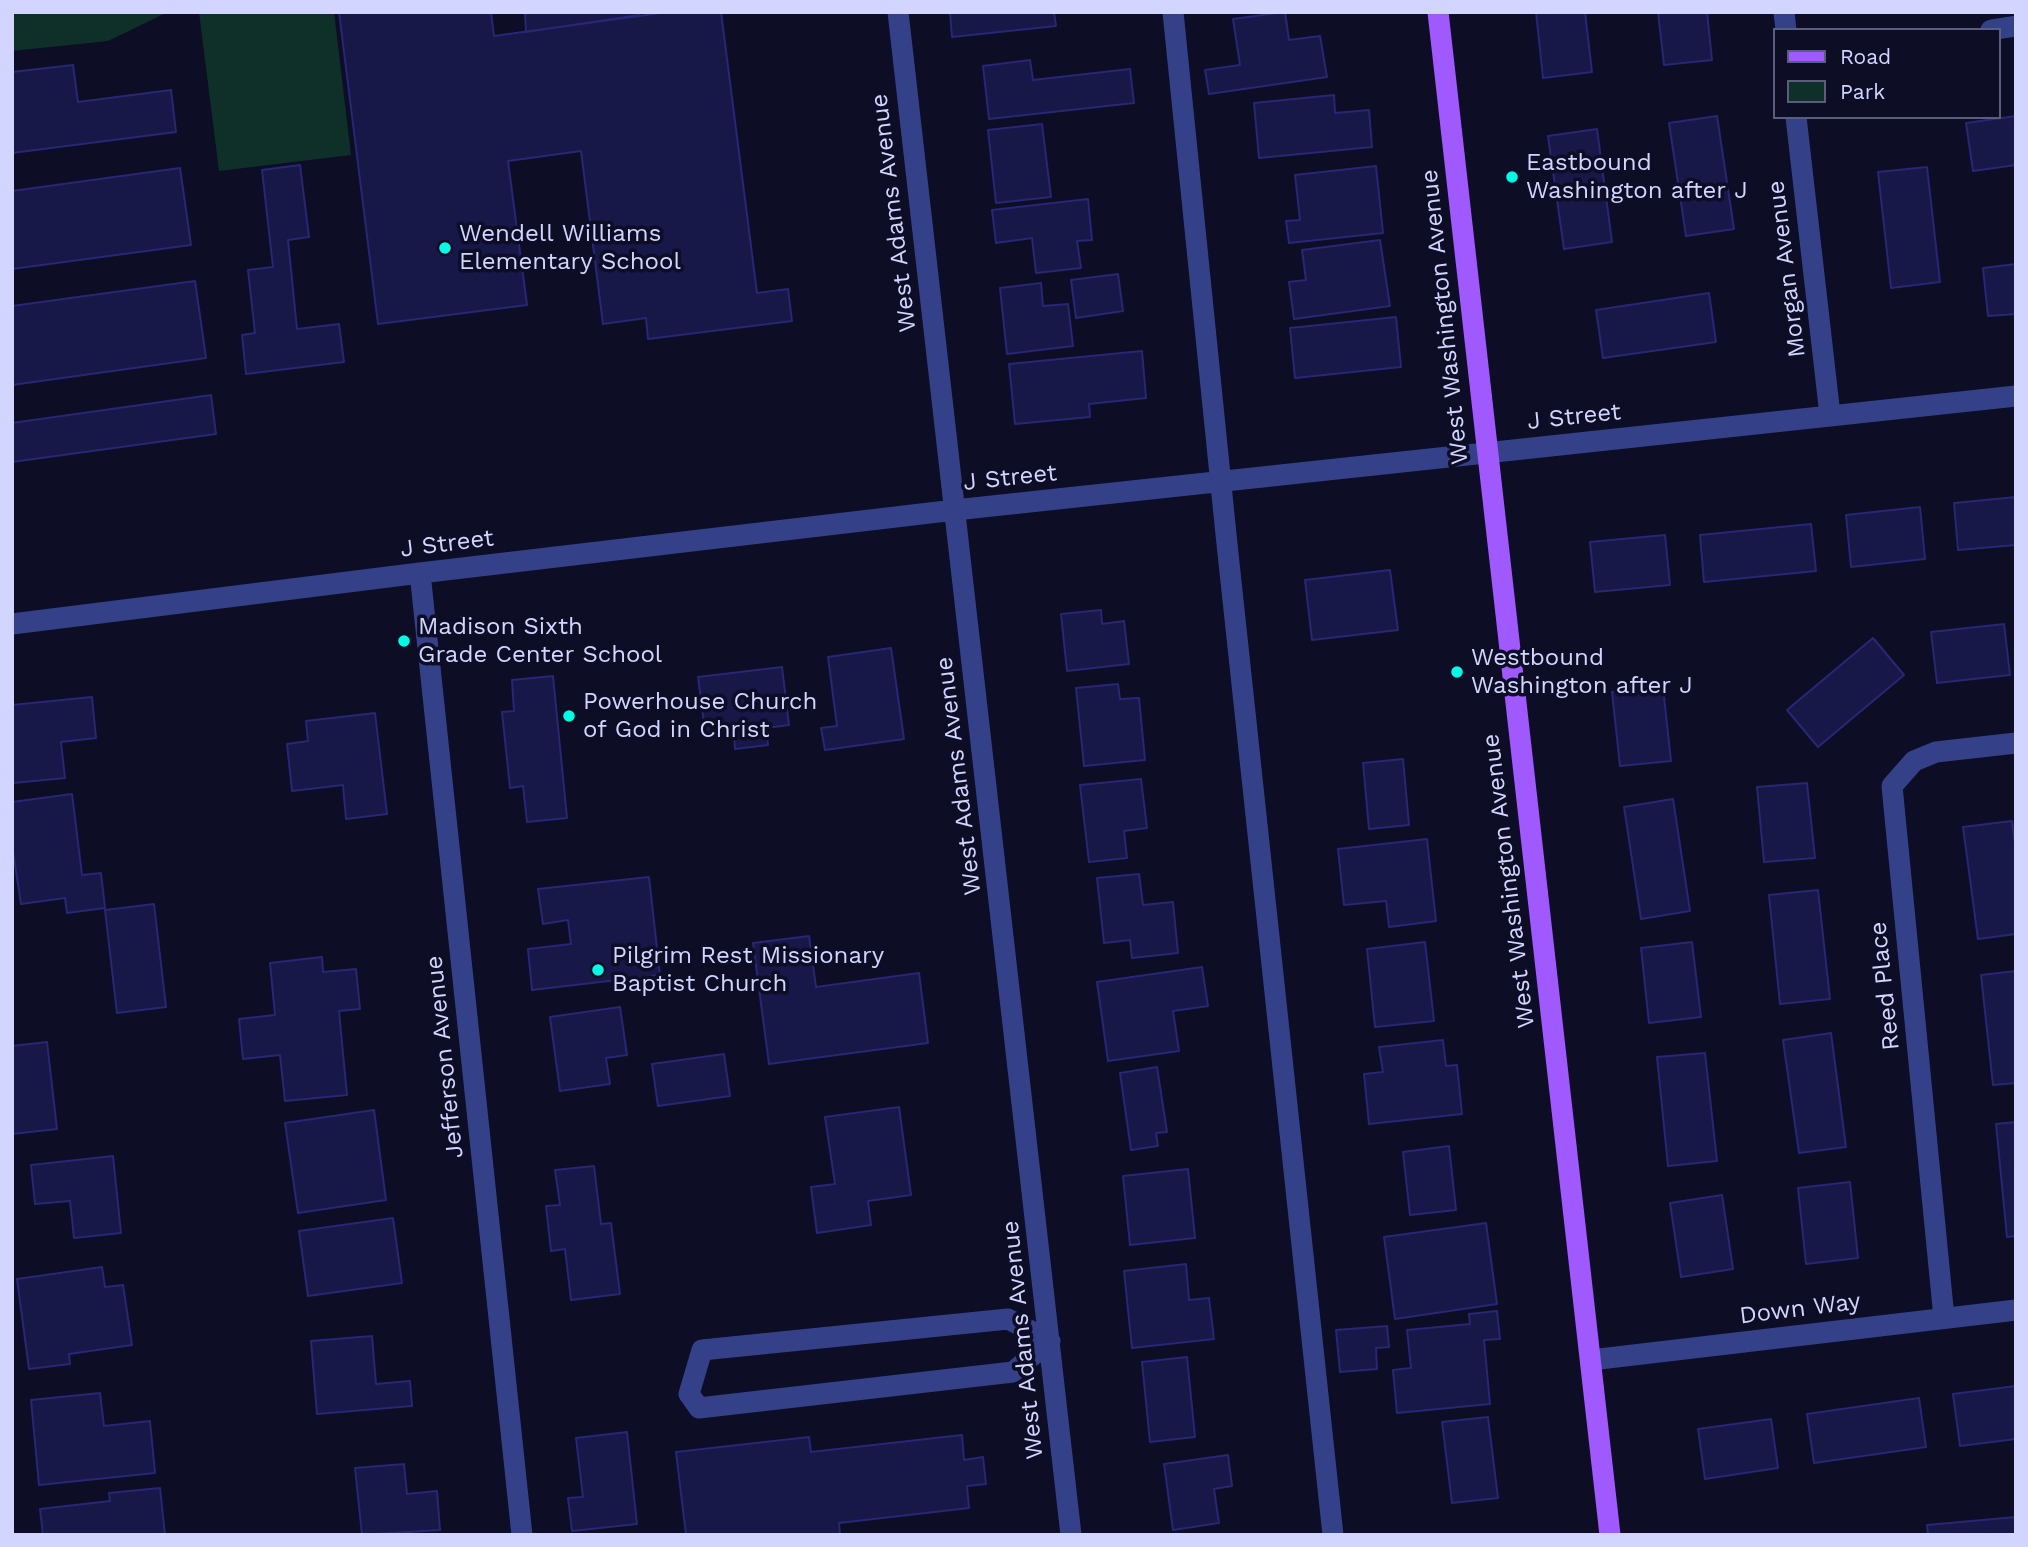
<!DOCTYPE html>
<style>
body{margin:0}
#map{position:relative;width:2028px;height:1547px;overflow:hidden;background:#0d0d26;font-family:"Work Sans",sans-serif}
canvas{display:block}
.frame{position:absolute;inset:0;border:14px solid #d1d5ff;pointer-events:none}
.legend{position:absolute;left:1773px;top:28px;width:228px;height:91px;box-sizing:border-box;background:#0d0d26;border:2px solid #5b5d7d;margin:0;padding:9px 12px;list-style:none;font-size:21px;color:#d1d5ff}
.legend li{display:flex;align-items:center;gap:14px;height:35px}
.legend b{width:35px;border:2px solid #5b5d7d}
</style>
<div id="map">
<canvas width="2028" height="1547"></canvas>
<div class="frame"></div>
<ul class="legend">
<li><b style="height:9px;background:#a058ff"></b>Road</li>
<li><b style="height:19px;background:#0f3028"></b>Park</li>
</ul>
</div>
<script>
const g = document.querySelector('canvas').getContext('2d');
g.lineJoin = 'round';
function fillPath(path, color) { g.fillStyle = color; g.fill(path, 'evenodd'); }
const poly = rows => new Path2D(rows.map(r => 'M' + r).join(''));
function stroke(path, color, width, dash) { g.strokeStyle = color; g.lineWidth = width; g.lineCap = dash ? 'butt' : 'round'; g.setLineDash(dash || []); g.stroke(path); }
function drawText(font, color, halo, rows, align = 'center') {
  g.font = font + ' "Work Sans",sans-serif'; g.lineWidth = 7; g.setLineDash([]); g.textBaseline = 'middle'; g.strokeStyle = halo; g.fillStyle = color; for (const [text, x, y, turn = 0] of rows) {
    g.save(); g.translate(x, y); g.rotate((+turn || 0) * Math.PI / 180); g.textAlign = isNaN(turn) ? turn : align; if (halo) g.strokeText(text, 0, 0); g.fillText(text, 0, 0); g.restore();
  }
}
fillPath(poly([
 [12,12,168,12,108,41,12,51],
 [199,12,334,12,351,155,219,171]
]), '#0f3028');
const building = poly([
 [339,12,491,12,494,36,668,12,721,12,757,293,788,289,792,321,648,339,646,318,603,324,581,151,508,161,527,305,378,324,339,12],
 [532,12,639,12,639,15,526,32,525,14,532,12],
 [950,12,1054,12,1056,26,952,37,950,12],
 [1285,12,1289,40,1320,36,1327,77,1209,94,1205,70,1240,65,1233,19,1285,12],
 [1536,12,1585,12,1592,72,1543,78,1536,12],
 [1658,12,1707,12,1712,60,1664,65,1658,12],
 [1030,60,1033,80,1130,69,1134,103,989,119,983,66,1030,60],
 [73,65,78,102,171,90,176,132,12,153,12,72,73,65],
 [1334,95,1335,113,1369,110,1372,147,1259,158,1254,103,1334,95],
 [1717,116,1734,229,1686,236,1669,123,1717,116],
 [2016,116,2016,165,1973,171,1966,123,2016,116],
 [1042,124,1051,197,996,203,988,130,1042,124],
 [1597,129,1612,242,1564,249,1548,136,1597,129],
 [300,165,309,237,288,240,297,329,339,324,344,362,246,374,242,335,255,333,248,270,273,267,262,170,300,165],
 [1376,166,1383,233,1289,243,1286,221,1300,220,1295,175,1376,166],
 [1927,167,1940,282,1891,288,1878,172,1927,167],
 [180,168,191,245,12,269,12,191,180,168],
 [1088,199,1092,240,1077,241,1081,268,1036,273,1032,238,996,243,992,210,1088,199],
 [1380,240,1390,306,1294,319,1289,282,1306,280,1302,250,1380,240],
 [2016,264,2016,314,1988,316,1983,268,2016,264],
 [1118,274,1123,311,1076,318,1071,280,1118,274],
 [195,281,206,358,12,385,12,306,195,281],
 [1041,283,1043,306,1068,304,1073,346,1007,354,1000,288,1041,283],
 [1709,293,1716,342,1603,358,1596,310,1709,293],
 [1396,317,1401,367,1295,378,1290,328,1396,317],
 [1142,351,1146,398,1089,404,1090,417,1015,424,1009,364,1142,351],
 [211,395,216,434,12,462,12,423,211,395],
 [2016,497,2016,545,1958,550,1954,503,2016,497],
 [1920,507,1925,559,1851,567,1846,515,1920,507],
 [1811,524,1816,571,1704,582,1700,535,1811,524],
 [1665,535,1670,585,1595,592,1590,542,1665,535],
 [1390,570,1398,630,1312,640,1305,580,1390,570],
 [1101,610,1102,624,1124,621,1129,664,1067,671,1061,614,1101,610],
 [2004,624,2010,675,1937,683,1931,632,2004,624],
 [1873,638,1904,675,1818,747,1787,710,1873,638],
 [891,648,904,739,825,750,821,728,837,726,828,657,891,648],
 [782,667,789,725,766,728,768,745,735,749,734,735,706,739,698,677,782,667],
 [553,676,567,818,527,822,523,786,510,788,502,712,514,711,512,680,553,676],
 [1118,684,1120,699,1139,698,1145,760,1084,766,1076,688,1118,684],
 [1663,687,1671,761,1620,766,1612,692,1663,687],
 [92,697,96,738,61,742,65,778,13,783,12,705,92,697],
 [375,713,387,814,346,819,343,785,292,791,287,744,308,741,306,721,375,713],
 [1403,759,1409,825,1369,829,1363,763,1403,759],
 [1141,779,1147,828,1124,831,1127,858,1089,862,1080,785,1141,779],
 [1807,783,1815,858,1764,862,1757,787,1807,783],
 [72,794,82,875,101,873,105,908,67,913,65,898,21,904,12,845,12,802,72,794],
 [1673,799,1690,911,1641,919,1624,807,1673,799],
 [2012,821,2016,852,2016,934,1978,939,1963,827,2012,821],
 [1427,839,1436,921,1389,927,1386,901,1344,905,1338,849,1427,839],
 [1139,874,1143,905,1173,902,1178,953,1132,958,1130,940,1104,943,1097,878,1139,874],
 [649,877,660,975,532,990,528,949,571,944,568,920,543,924,538,889,649,877],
 [1818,890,1830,999,1780,1004,1769,895,1818,890],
 [154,904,166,1007,117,1013,105,910,154,904],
 [809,936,816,987,919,973,928,1043,769,1064,753,943,809,936],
 [1425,942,1434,1021,1375,1027,1367,949,1425,942],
 [1692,942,1701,1017,1649,1023,1641,948,1692,942],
 [322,957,323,972,356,969,360,1009,339,1011,347,1095,285,1101,280,1055,243,1059,239,1019,275,1015,270,963,322,957],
 [1202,967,1208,1006,1173,1011,1179,1051,1108,1061,1097,982,1202,967],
 [2016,971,2016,1083,1993,1085,1981,975,2016,971],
 [620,1007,627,1055,606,1058,610,1084,560,1091,550,1017,620,1007],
 [1831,1033,1846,1147,1799,1153,1783,1040,1831,1033],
 [1443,1040,1446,1066,1457,1065,1462,1114,1369,1124,1364,1074,1383,1072,1379,1047,1443,1040],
 [47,1042,57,1129,12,1134,12,1046,47,1042],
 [1705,1053,1717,1161,1668,1166,1657,1057,1705,1053],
 [724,1054,730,1096,658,1106,652,1064,724,1054],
 [1157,1067,1167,1132,1156,1133,1158,1146,1131,1150,1120,1073,1157,1067],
 [899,1107,911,1195,868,1201,871,1225,817,1233,811,1187,835,1184,825,1117,899,1107],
 [374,1110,386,1200,298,1213,285,1123,374,1110],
 [2016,1122,2016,1236,2007,1237,1996,1124,2016,1122],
 [1449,1146,1456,1210,1410,1215,1403,1152,1449,1146],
 [113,1156,121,1233,74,1238,70,1201,35,1204,31,1165,113,1156],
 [594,1166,601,1224,611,1223,620,1294,571,1300,565,1249,551,1251,546,1206,560,1205,555,1170,594,1166],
 [1188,1169,1195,1238,1130,1245,1123,1176,1188,1169],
 [1850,1182,1858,1258,1806,1264,1798,1188,1850,1182],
 [1722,1195,1733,1269,1681,1277,1670,1203,1722,1195],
 [393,1218,402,1283,308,1296,299,1231,393,1218],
 [1486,1223,1497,1304,1395,1319,1384,1237,1486,1223],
 [1186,1264,1189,1300,1209,1298,1214,1339,1132,1348,1124,1271,1186,1264],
 [102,1267,105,1287,123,1285,132,1345,69,1354,70,1364,29,1369,17,1279,102,1267],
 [1497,1311,1500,1339,1484,1340,1490,1404,1397,1413,1393,1370,1411,1368,1407,1330,1470,1324,1469,1314,1497,1311],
 [1387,1326,1389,1347,1376,1348,1377,1369,1340,1372,1336,1330,1387,1326],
 [372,1336,376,1384,410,1381,412,1406,317,1414,311,1341,372,1336],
 [1187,1357,1195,1437,1150,1442,1142,1362,1187,1357],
 [2016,1386,2016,1439,1960,1446,1953,1394,2016,1386],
 [100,1393,104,1426,150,1421,155,1473,39,1485,31,1400,100,1393],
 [1919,1398,1926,1447,1814,1463,1807,1414,1919,1398],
 [1488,1417,1498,1498,1452,1503,1442,1422,1488,1417],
 [1771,1419,1778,1468,1705,1479,1698,1429,1771,1419],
 [627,1432,637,1524,572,1531,568,1498,583,1497,576,1438,627,1432],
 [962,1435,964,1460,983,1457,986,1484,967,1486,969,1508,839,1523,840,1535,686,1535,676,1452,809,1437,811,1452,962,1435],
 [1228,1455,1232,1486,1214,1489,1219,1523,1173,1530,1164,1464,1228,1455],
 [404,1464,407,1494,437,1491,440,1530,362,1535,355,1468,404,1464],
 [160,1488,165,1535,43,1535,40,1509,110,1501,109,1493,160,1488],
 [2016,1517,2016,1535,1928,1535,1927,1525,2016,1517]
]);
fillPath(building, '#171748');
stroke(building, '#272776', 2);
stroke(poly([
 [898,12,1071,1535],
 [1173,12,1227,544,1333,1535],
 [1784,12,1786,30],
 [1991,30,2016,26],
 [1796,117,1830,415],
 [420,573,522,1535],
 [12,624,420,573,955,510,2016,396],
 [1944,1318,1892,786,1914,761,1936,752,2016,743],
 [1008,1319,1050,1341,1013,1372,699,1408,689,1394,702,1350,1008,1319],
 [1591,1360,2016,1310]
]), '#344189', 21);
stroke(poly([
 [1438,12,1610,1535]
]), '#a058ff', 21);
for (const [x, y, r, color] of [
 [1512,177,7,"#00fce4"],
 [445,248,7,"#00fce4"],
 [404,641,7,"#00fce4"],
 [1457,672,7,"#00fce4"],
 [569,716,7,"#00fce4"],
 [598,970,7,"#00fce4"]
]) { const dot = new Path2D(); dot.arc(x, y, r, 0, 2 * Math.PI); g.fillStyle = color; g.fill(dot); stroke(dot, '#0d0d26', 2.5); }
drawText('24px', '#d1d5ff', '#0d0d26', [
 ["Eastbound",1526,163],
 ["Washington after J",1526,191],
 ["Wendell Williams",459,234],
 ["Elementary School",459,262],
 ["Madison Sixth",418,627],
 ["Grade Center School",418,655],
 ["Westbound",1471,658],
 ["Washington after J",1471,686],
 ["Powerhouse Church",583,702],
 ["of God in Christ",583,730],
 ["Pilgrim Rest Missionary",612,956],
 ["Baptist Church",612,984]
], 'left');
drawText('24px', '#d1d5ff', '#0d0d26', [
 ["West Adams Avenue",894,213,-97],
 ["Morgan Avenue",1787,269,-97],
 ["West Washington Avenue",1445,317,-96],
 ["J Street",1574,417,-6],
 ["J Street",1010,478,-6],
 ["J Street",447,544,-7],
 ["West Adams Avenue",959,776,-97],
 ["West Washington Avenue",1509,881,-97],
 ["Reed Place",1885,986,-96],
 ["Jefferson Avenue",445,1057,-96],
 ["Down Way",1800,1309,-7],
 ["West Adams Avenue",1023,1340,-96]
]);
</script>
